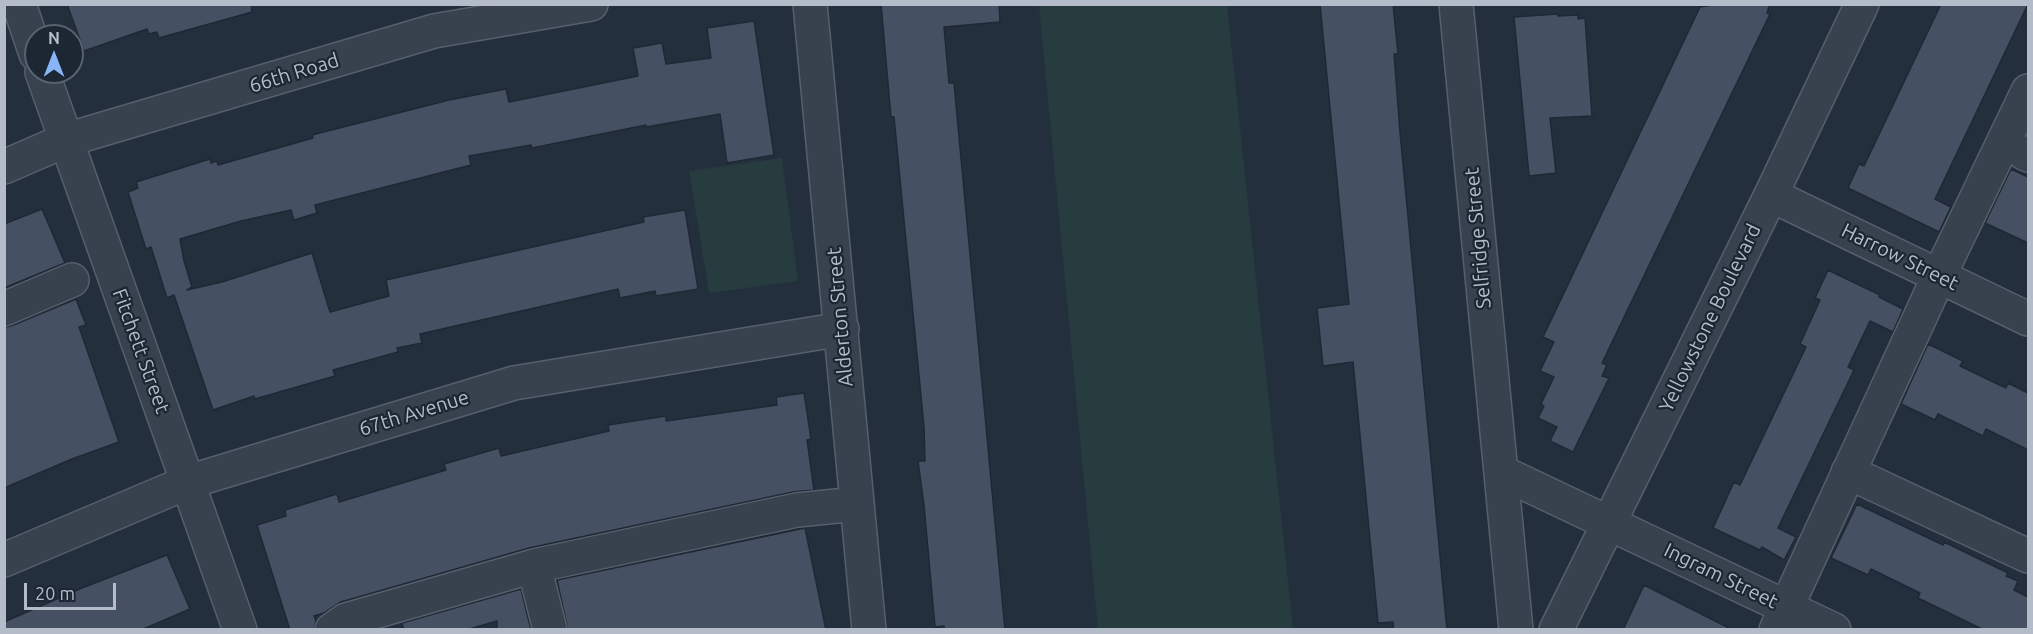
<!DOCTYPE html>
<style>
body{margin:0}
#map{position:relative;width:2033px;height:634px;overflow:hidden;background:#242f3e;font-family:Ubuntu,sans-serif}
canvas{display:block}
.frame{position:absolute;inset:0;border:6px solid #b4bcc9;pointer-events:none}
.north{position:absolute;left:24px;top:24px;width:60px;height:60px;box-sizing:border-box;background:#1d2633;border:2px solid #59626f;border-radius:50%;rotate:0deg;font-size:16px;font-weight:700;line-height:24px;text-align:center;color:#b4bcc9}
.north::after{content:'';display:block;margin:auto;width:21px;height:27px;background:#8ab4f8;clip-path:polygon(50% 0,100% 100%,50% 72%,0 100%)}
.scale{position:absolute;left:24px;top:583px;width:92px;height:27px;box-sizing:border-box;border:3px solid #b4bcc9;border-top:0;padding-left:8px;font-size:18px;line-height:21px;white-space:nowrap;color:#b4bcc9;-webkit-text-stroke:4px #1d2633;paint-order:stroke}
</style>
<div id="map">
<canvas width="2033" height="634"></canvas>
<div class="frame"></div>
<div class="north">N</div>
<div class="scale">20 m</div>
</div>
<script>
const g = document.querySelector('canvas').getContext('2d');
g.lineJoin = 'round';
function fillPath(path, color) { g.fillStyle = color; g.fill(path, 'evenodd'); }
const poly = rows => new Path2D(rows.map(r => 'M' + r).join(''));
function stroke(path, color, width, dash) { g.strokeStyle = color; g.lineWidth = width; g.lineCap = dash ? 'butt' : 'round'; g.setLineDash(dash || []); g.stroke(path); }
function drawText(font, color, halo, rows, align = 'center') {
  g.font = font + ' Ubuntu,sans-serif'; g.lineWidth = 4.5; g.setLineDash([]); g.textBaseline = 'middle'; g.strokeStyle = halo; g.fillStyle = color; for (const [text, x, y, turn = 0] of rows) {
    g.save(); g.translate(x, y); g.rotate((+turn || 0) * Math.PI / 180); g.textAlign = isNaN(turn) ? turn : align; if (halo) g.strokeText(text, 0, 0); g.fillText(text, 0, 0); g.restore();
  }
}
fillPath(poly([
 [1039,5,1227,5,1293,629,1098,629],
 [782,158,798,281,709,293,689,171]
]), '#263c3f');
const building = poly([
 [67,4,251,4,252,12,159,38,157,32,149,34,147,29,84,51,67,4],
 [881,4,999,4,1000,22,944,27,949,83,954,83,1005,630,944,630,944,626,935,627,924,505,918,461,925,461,924,427,894,117,891,117,881,4],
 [1320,4,1393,4,1398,54,1394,54,1400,132,1447,630,1394,630,1393,622,1378,623,1353,362,1323,366,1317,308,1349,304,1320,4],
 [1721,4,1770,4,1767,13,1770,14,1602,363,1607,365,1602,376,1609,378,1573,452,1550,441,1557,427,1538,418,1544,406,1541,404,1554,377,1540,371,1554,342,1543,337,1700,7,1721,4],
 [1941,4,2028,4,1935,199,1951,207,1939,232,1848,188,1859,164,1864,166,1941,4],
 [1557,14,1558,16,1578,15,1578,19,1585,18,1592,116,1550,118,1556,173,1529,176,1514,17,1557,14],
 [754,21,774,155,727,163,720,114,646,127,646,125,532,148,531,145,469,156,471,165,315,205,317,213,294,220,291,210,241,221,180,239,184,261,192,287,187,290,222,282,312,253,330,312,389,296,386,280,644,222,643,217,685,210,698,289,656,296,655,291,620,298,618,289,420,334,422,343,397,348,398,352,333,370,335,376,255,399,254,396,213,410,174,295,167,298,151,247,146,249,128,192,138,188,136,182,210,159,211,163,217,161,218,165,313,138,312,135,449,100,506,89,509,102,638,76,633,48,662,43,666,64,711,58,707,28,754,21],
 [2011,169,2028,177,2028,243,1985,223,2011,169],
 [42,209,65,263,4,288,4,224,42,209],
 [1828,270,1880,295,1879,297,1903,309,1893,332,1870,321,1848,367,1854,370,1778,528,1796,537,1784,560,1762,547,1760,550,1713,528,1734,482,1740,485,1806,347,1800,344,1820,300,1815,298,1828,270],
 [76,299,86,325,79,327,119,442,72,459,4,488,4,327,11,326,76,299],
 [1928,344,1963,361,1960,366,2006,388,2008,383,2028,393,2028,450,1986,429,1983,436,1938,414,1935,420,1901,404,1928,344],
 [804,393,811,439,807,440,814,490,793,492,529,548,341,602,324,613,314,616,316,621,314,630,290,630,257,525,286,516,285,510,337,494,339,502,446,470,444,464,499,448,501,456,609,431,608,425,666,416,666,421,777,405,776,397,804,393],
 [1857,504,1943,545,1944,542,2008,573,2006,576,2018,581,2014,590,2028,597,2028,630,1984,630,1918,598,1920,593,1871,569,1868,575,1831,558,1857,504],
 [805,528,826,630,568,630,557,580,805,528],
 [167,555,190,609,141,630,4,630,4,622,82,588,167,555],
 [1644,585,1733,630,1623,630,1644,585],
 [521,589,531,630,497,630,497,621,466,630,404,630,402,623,521,589]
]);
fillPath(building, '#455162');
stroke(building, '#1f2835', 1.5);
const minor = poly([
 [19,4,36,54],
 [810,4,869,630],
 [1456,4,1516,630],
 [42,72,240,630],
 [2024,153,2028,155],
 [4,167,66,140,434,31,591,4],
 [1771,195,2028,319],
 [4,309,72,280],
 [1501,472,1834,630],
 [1848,472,2028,556],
 [4,560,188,482,514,383,842,329],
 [534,566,550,630],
 [332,630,346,620,534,566,797,510,857,504],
 [1556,630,1771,195,1862,4],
 [1776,630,1939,276,2028,91]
]);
stroke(minor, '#565f6c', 36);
stroke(minor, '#38414e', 33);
drawText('20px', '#b4bcc9', '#1d2633', [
 ["66th Road",294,73,-17],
 ["Selfridge Street",1478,238,-95],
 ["Harrow Street",1900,257,26],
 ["Alderton Street",840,317,-95],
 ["Yellowstone Boulevard",1710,318,-64],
 ["Fitchett Street",141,351,70],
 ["67th Avenue",414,413,-17],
 ["Ingram Street",1721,576,26]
]);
</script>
